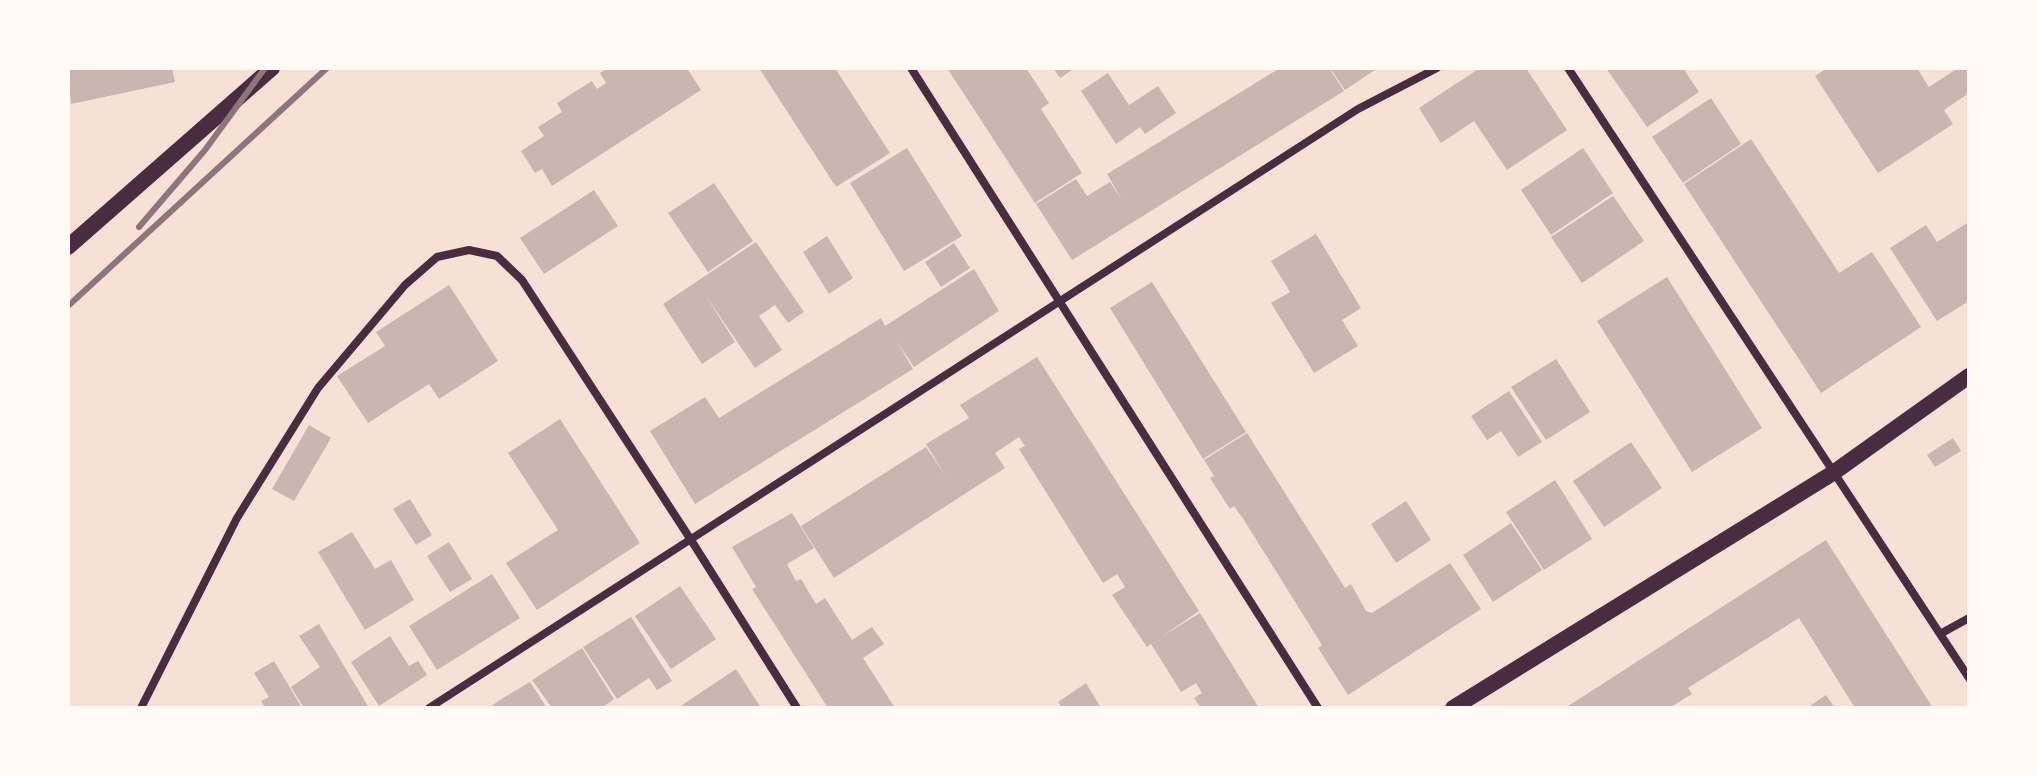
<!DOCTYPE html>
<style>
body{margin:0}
#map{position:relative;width:2037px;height:776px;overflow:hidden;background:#f7e1d7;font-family:Jost,sans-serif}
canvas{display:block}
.frame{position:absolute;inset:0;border:70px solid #fffaf5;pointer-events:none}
</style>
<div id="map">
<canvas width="2037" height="776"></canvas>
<div class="frame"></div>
</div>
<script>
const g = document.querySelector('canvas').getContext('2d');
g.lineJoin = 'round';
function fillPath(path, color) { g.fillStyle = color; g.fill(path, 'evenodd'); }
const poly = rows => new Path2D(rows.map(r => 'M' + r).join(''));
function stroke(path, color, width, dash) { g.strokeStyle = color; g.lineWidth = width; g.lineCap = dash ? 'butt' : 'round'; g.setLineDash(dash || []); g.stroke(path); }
fillPath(poly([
 [68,68,172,68,175,82,71,104],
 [608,68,687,68,701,90,552,186,542,169,535,173,521,151,544,136,538,127,562,112,557,103,592,81,597,89,606,83,600,73],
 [759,68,835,68,890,153,836,187],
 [947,68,1026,68,1049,103,1041,109,1082,173,1035,203],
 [1053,68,1075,68,1060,78],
 [1280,68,1329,68,1344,91,1072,260,1036,204,1076,179,1087,196,1110,182,1122,200,1107,174],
 [1330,68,1378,68,1345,90],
 [1480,68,1526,68,1567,130,1507,170,1474,121,1441,143,1419,108],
 [1606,68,1683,68,1699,92,1647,127],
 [1827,68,1917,68,1929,87,1958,68,1969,68,1969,93,1944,110,1953,124,1878,173,1815,76],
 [1108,73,1129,105,1158,86,1176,113,1145,134,1140,127,1116,144,1081,91],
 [1711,98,1741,144,1683,183,1652,137],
 [1751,139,1839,273,1872,252,1921,327,1821,393,1684,184],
 [907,148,962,236,904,271,850,183],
 [1583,148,1613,193,1551,235,1521,190],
 [714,183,753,241,708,272,668,213],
 [594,190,618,226,544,274,520,238],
 [1613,196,1644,241,1582,283,1551,237],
 [1969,222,1969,301,1937,321,1890,248,1926,225,1937,242],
 [1316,234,1361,308,1342,320,1358,346,1314,373,1271,303,1290,292,1271,261],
 [827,236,853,278,829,294,803,252],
 [756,242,804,312,788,323,775,305,759,316,782,350,755,368,704,293,735,342,702,364,663,304],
 [954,243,970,268,941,287,925,262],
 [974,269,999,311,914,367,896,340,913,369,695,504,650,431,705,397,719,418,881,318,885,326],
 [1667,277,1762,428,1692,472,1597,321],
 [1152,282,1246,432,1203,459,1110,308],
 [449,285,498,361,439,399,429,384,368,423,337,376,385,346,376,332],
 [1037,357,1199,611,1161,637,1200,613,1259,708,1201,708,1194,698,1202,693,1196,683,1181,692,1151,644,1147,647,1112,595,1125,587,1117,574,1103,583,1019,449,1025,446,1019,437,995,453,1005,468,834,578,801,526,926,447,947,478,926,444,969,418,960,405],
 [1556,359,1590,412,1546,440,1511,387],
 [1509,391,1542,442,1518,457,1501,431,1487,440,1471,416],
 [560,419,640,543,537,610,506,563,558,530,508,453],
 [309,425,331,438,294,501,272,489],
 [1247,433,1345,588,1351,584,1366,611,1372,613,1450,563,1481,609,1348,695,1318,648,1322,645,1244,520,1234,506,1230,509,1210,478,1214,476,1204,460],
 [1953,438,1961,451,1935,467,1927,455],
 [1631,442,1662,488,1604,527,1573,481],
 [1555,480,1592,539,1544,570,1506,512],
 [410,499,432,535,416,545,393,509],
 [1406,501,1431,540,1396,563,1371,524],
 [792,513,814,548,787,564,796,581,801,579,816,604,825,598,852,640,872,627,884,644,863,658,895,708,828,708,752,589,756,587,732,547],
 [1511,523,1542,570,1493,602,1463,555],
 [352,532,375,569,391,560,414,600,365,630,318,552],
 [1826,540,1933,708,1855,708,1799,618,1688,688,1692,694,1669,708,1565,708],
 [449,542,472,579,450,592,427,556],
 [492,574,520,618,437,670,409,626],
 [680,586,716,639,671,669,635,616],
 [631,617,672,681,657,690,649,678,617,699,583,647],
 [319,624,369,708,304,708,291,687,320,667,299,636],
 [390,636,409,666,418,661,427,675,379,706,351,662],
 [582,648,614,699,602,708,552,708,532,680],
 [274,661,302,708,265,708,261,701,269,697,254,673],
 [736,669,761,708,683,708,682,705],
 [530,682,547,708,488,708,503,698],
 [1086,683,1101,708,1062,708,1058,702],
 [1826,695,1835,708,1807,708]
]), '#ccb4b1');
stroke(poly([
 [911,68,1318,708],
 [1568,68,1969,678],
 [1940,634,1969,618],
 [141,708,237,518,318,388,405,285,437,257,469,250,497,256,522,280,691,540,797,708],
 [429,708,1358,109,1437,68]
]), '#4a2c40', 8);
stroke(poly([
 [68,247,272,68],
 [1453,708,1833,473,1969,376]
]), '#4a2c40', 16);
stroke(poly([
 [139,227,205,150,265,68],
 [68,306,327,68]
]), '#8f747c', 6);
</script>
